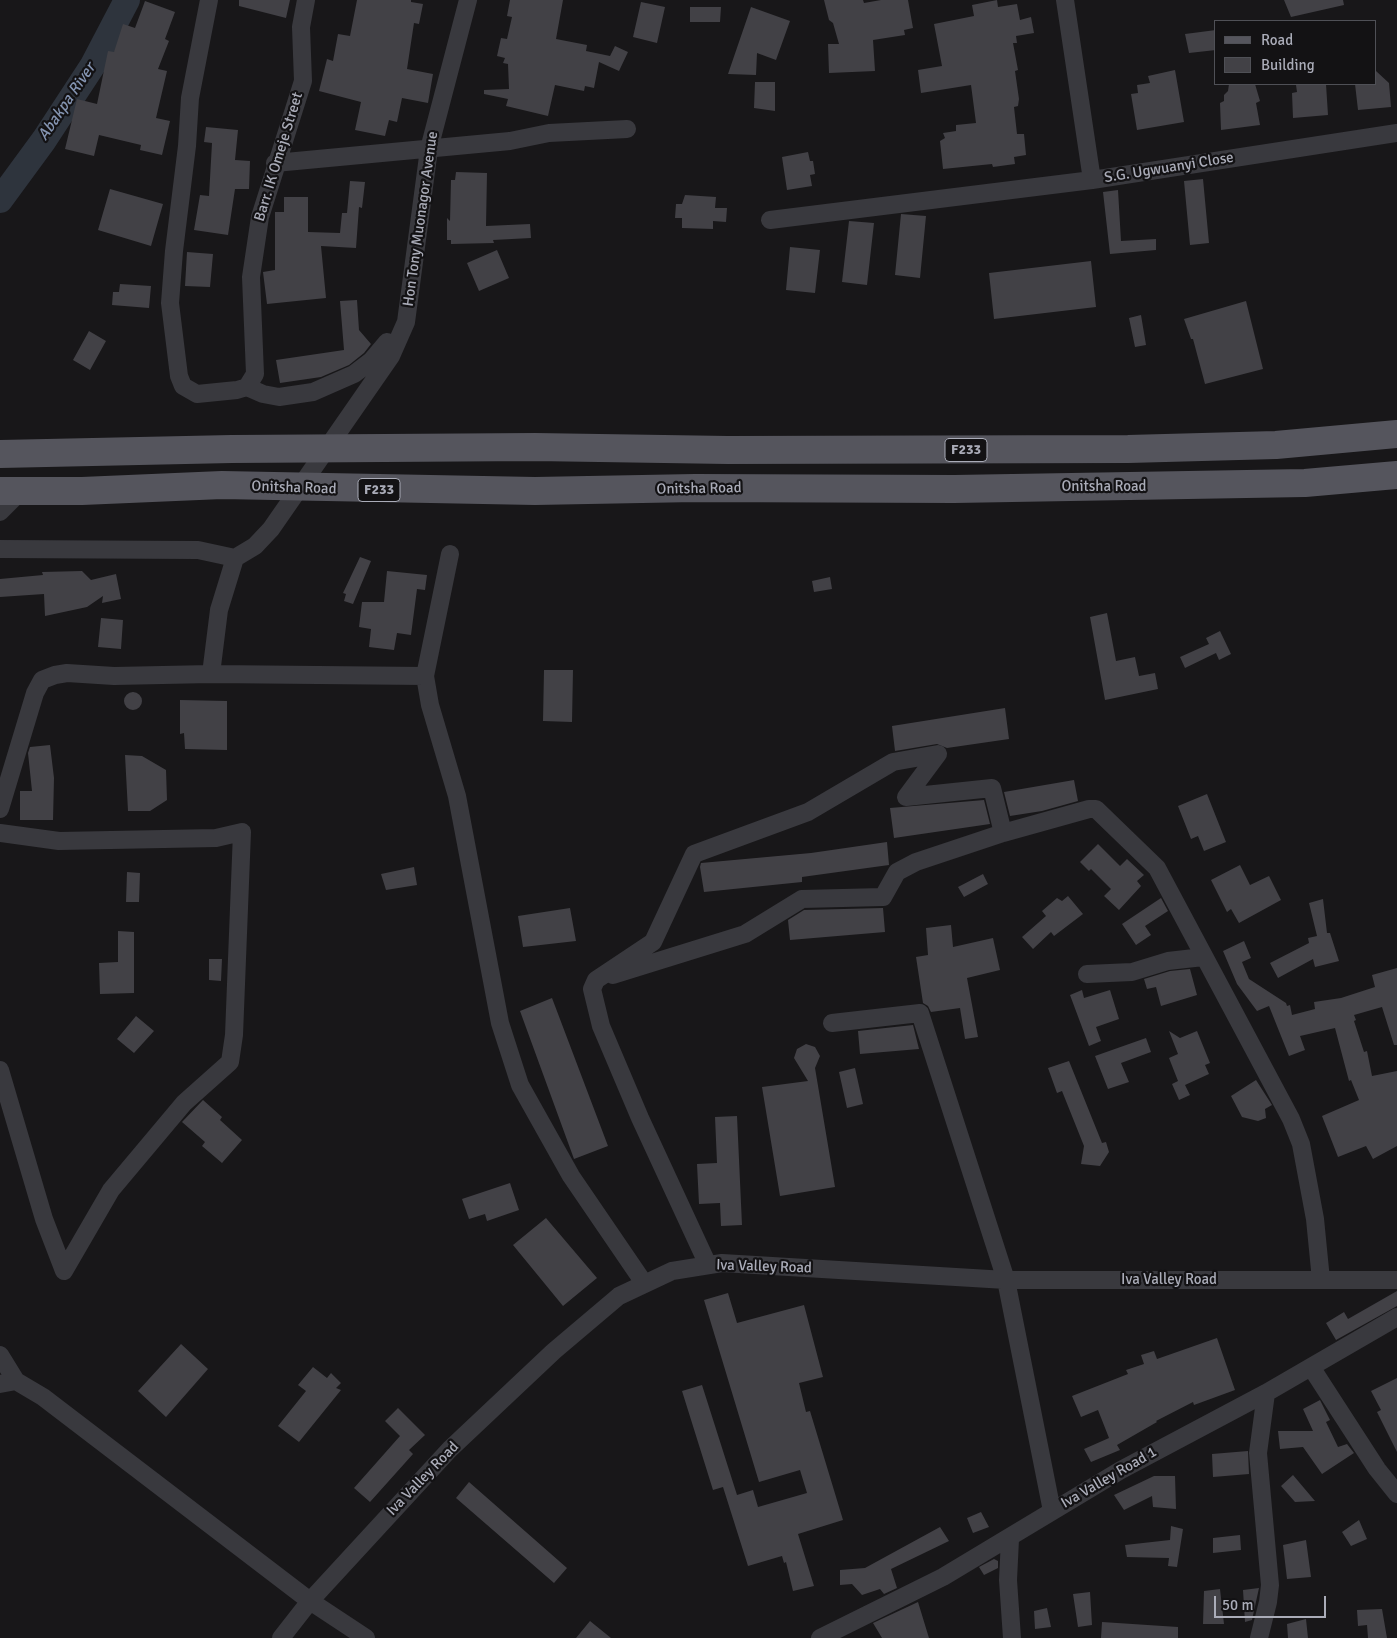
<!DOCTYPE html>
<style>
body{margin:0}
#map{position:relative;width:1397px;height:1638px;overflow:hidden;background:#181719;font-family:Signika,sans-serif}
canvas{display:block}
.legend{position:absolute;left:1214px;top:20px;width:162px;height:65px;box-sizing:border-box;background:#131214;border:1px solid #4f5056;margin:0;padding:6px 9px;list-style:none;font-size:15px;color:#aaacb8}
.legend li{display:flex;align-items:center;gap:10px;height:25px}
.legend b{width:25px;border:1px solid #4f5056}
.scale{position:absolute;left:1214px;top:1596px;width:112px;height:22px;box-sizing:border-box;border:2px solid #aaacb8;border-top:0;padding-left:6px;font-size:15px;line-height:18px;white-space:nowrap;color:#aaacb8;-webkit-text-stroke:4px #131214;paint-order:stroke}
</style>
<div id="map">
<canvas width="1397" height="1638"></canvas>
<ul class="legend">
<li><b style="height:6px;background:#55555d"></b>Road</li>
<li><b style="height:14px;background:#424146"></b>Building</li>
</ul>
<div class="scale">50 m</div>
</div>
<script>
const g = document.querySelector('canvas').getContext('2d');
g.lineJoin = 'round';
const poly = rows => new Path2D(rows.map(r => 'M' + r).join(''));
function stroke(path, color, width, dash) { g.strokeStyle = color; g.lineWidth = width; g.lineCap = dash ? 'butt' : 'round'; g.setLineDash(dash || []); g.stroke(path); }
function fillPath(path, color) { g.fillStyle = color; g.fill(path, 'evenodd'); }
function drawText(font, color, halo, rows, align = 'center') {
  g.font = font + ' Signika,sans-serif'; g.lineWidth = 4.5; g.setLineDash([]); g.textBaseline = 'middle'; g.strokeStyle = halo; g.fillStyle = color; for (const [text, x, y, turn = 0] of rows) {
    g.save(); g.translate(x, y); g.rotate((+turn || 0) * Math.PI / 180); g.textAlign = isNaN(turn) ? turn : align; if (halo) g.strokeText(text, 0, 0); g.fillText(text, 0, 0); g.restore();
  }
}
stroke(poly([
 [0,200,44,140,93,65,127,0]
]), '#2e343d', 26);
fillPath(poly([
 [239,0,290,0,286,18,239,6],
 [357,0,411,0,411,2,423,4,419,24,414,23,407,69,433,74,428,103,402,98,397,122,389,120,385,136,355,130,361,102,319,91,327,59,333,61,338,34,350,36],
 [510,0,563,0,556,39,587,45,586,51,610,56,615,46,628,52,619,71,599,62,594,88,585,86,584,91,555,85,548,116,506,106,508,99,484,94,484,90,509,89,508,64,503,63,505,58,497,56,501,38,507,39,512,17,507,16],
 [824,0,863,0,864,3,881,0,908,0,913,28,904,30,905,35,873,40,875,71,829,73,828,44,839,44,833,23,829,20],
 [997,0,998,7,1017,4,1020,20,1031,17,1034,33,1016,36,1017,43,1013,43,1018,70,1015,71,1019,99,1018,106,1014,107,1017,134,1024,134,1026,155,1014,157,1015,164,993,167,992,164,943,169,940,141,945,138,943,133,956,131,956,125,976,123,971,85,921,93,918,70,942,66,934,24,974,16,972,5],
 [1284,0,1343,0,1344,5,1291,17],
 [145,1,175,12,165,39,169,41,158,69,167,71,156,118,170,121,162,155,140,150,141,145,99,135,94,156,65,149,77,99,97,104,108,51,114,52,123,24,135,28],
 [641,2,665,7,657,43,633,37],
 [690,7,721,7,720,22,690,22],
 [751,7,790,21,776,60,757,53,756,75,728,74],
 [1216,30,1216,50,1189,53,1185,34],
 [1175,70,1184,122,1137,130,1131,94,1138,93,1137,85,1150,83,1148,76],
 [1376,71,1389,83,1391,107,1358,110,1355,84,1376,84],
 [755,82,775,82,775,111,754,108],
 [1229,84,1255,84,1260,101,1256,103,1260,125,1221,130,1220,103,1224,101,1224,95,1228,91],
 [1306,84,1326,84,1328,115,1293,118,1292,93,1297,92,1296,85],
 [206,127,238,130,235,160,250,161,249,189,235,189,228,235,194,230,200,195,209,196,212,143,204,142],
 [808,152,810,161,813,161,815,174,810,175,812,186,787,190,782,157],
 [456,172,487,173,486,226,530,224,531,238,493,240,494,243,451,244,451,240,447,240,447,218,450,221,451,180,455,180],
 [1203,179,1209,243,1190,245,1184,181],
 [350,181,365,182,362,208,359,207,356,248,321,246,326,298,267,304,263,272,275,270,275,212,284,212,284,197,308,197,308,232,340,233,342,213,347,213],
 [110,189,163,204,151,246,98,230],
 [1118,190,1121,241,1156,239,1156,250,1110,254,1103,192],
 [685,195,716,197,715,208,727,208,726,222,713,221,713,229,682,228,682,218,675,218,676,204,682,204],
 [901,214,926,216,920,278,895,275],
 [849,221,874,223,867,285,842,282],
 [790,247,820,250,815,293,786,290],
 [497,250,509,278,479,291,467,263],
 [187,252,213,254,210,287,185,286],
 [1091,261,1096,307,994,319,989,273],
 [120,284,151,286,149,308,112,305,113,292,119,292],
 [357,300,359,330,371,344,364,353,349,365,321,377,280,383,276,360,344,350,340,301],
 [1246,301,1263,369,1205,384,1193,339,1191,339,1184,319],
 [1141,315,1146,345,1135,347,1129,318],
 [89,331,106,341,90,370,73,360],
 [360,557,371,561,353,604,344,601,346,594,343,593],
 [82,571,91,580,116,574,121,599,102,603,103,596,87,607,45,616,44,594,0,597,0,579,43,575,42,572],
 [387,571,427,575,425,590,417,589,411,635,397,633,394,650,369,647,371,629,359,627,362,602,384,602],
 [830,577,832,589,814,592,812,581],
 [1107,613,1116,661,1135,657,1139,676,1155,673,1158,689,1105,700,1090,617],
 [101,618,123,620,121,649,98,647],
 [1220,631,1231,654,1219,660,1216,653,1185,668,1180,657,1209,644,1206,638],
 [544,670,573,670,572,722,543,721],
 '124 701a9 9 0 1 1 18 0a9 9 0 1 1-18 0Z',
 [180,700,227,701,227,750,185,749,184,733,180,734],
 [1005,708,1009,739,947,748,937,744,895,751,892,726],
 [50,745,54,778,53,820,20,820,20,791,32,791,28,753,30,747],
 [125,755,142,756,166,770,167,800,150,811,128,811],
 [1074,780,1078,801,1042,811,1010,816,1004,792],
 [1207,794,1226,842,1204,851,1198,836,1191,839,1178,806],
 [984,800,990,824,894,838,890,808],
 [887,842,889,865,802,877,802,882,704,892,700,867,701,863,811,853],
 [1098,844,1120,866,1127,859,1144,875,1137,881,1141,886,1119,910,1104,896,1111,889,1091,869,1089,871,1080,862],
 [1240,865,1250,885,1269,876,1281,900,1239,923,1231,909,1227,912,1211,880],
 [414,867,417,885,386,890,381,874],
 [127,872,140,873,139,902,126,902],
 [983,874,988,884,964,897,958,887],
 [1068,896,1083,914,1054,936,1051,932,1033,949,1022,937,1046,916,1042,911,1057,898,1062,901],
 [1161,898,1168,911,1145,926,1151,935,1136,945,1122,924],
 [1323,899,1327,933,1330,933,1339,961,1315,967,1313,959,1278,978,1270,963,1309,943,1308,938,1317,936,1309,903],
 [570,908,576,941,523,947,518,916],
 [883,908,885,932,790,940,788,920,804,910],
 [951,925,953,947,993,938,1000,970,967,978,978,1037,965,1039,960,1008,931,1012,928,1006,923,1003,916,957,928,955,926,928],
 [118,931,134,932,134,993,100,994,99,963,118,962],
 [1244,941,1251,958,1242,962,1249,979,1286,1003,1287,1006,1290,1005,1292,1015,1315,1009,1314,1002,1341,998,1375,987,1372,975,1397,968,1397,1045,1394,1045,1382,1007,1354,1015,1356,1020,1354,1021,1364,1052,1367,1051,1372,1076,1397,1071,1397,1146,1373,1159,1366,1146,1338,1157,1322,1116,1359,1100,1351,1080,1349,1081,1335,1028,1300,1036,1305,1050,1289,1056,1269,1006,1257,1011,1237,984,1223,951],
 [209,959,222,959,221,981,209,980],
 [1190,969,1197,995,1161,1006,1156,987,1147,989,1144,979,1170,971],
 [1082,990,1084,998,1110,990,1119,1019,1096,1027,1101,1041,1089,1046,1070,995],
 [552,998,608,1146,574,1159,520,1011],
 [136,1016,154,1031,134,1053,117,1039],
 [913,1025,919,1049,860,1054,858,1031],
 [1169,1031,1180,1038,1197,1031,1210,1063,1205,1065,1209,1074,1185,1085,1190,1095,1179,1100,1172,1084,1178,1081,1169,1058,1178,1054],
 [1146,1038,1151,1052,1121,1063,1129,1082,1108,1089,1095,1056],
 [806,1044,815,1047,820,1056,815,1068,835,1187,780,1196,762,1087,808,1081,794,1058,797,1049],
 [1069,1061,1102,1143,1106,1142,1109,1152,1100,1166,1081,1164,1084,1146,1062,1091,1057,1093,1048,1068],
 [855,1068,863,1104,847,1108,839,1072],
 [1256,1080,1272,1105,1265,1109,1266,1118,1258,1121,1242,1117,1231,1096],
 [203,1100,222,1117,220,1120,242,1140,222,1163,202,1146,205,1142,182,1122],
 [737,1116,742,1225,721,1226,720,1203,699,1204,697,1164,717,1163,715,1117],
 [510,1183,519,1210,487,1221,485,1214,469,1219,462,1199],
 [546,1218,597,1278,563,1306,513,1245],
 [1397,1291,1397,1306,1336,1340,1326,1323,1344,1312,1348,1319],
 [728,1293,737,1323,804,1305,823,1377,799,1383,806,1412,810,1411,843,1520,798,1534,814,1586,793,1591,786,1562,784,1563,782,1556,748,1566,723,1487,713,1490,682,1391,702,1385,737,1495,753,1490,758,1507,807,1493,800,1470,759,1482,704,1300],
 [1217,1338,1235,1390,1194,1405,1193,1402,1156,1421,1157,1422,1117,1445,1120,1450,1091,1462,1084,1449,1109,1438,1098,1410,1081,1417,1072,1396,1128,1374,1126,1370,1144,1364,1141,1355,1154,1351,1157,1359],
 [181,1344,208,1369,166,1417,138,1391],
 [313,1367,327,1378,331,1373,341,1383,336,1388,341,1390,299,1442,278,1426,306,1391,298,1385],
 [1397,1378,1397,1452,1377,1412,1381,1410,1371,1391],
 [1320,1400,1330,1420,1326,1422,1338,1447,1347,1444,1354,1453,1322,1474,1303,1447,1280,1449,1278,1431,1313,1431,1303,1409],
 [398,1408,425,1435,409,1450,413,1454,370,1502,354,1488,400,1436,385,1421],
 [1248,1451,1249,1474,1213,1477,1212,1454],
 [1293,1475,1315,1501,1295,1502,1281,1486],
 [1154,1476,1175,1476,1176,1509,1153,1507,1152,1496,1124,1510,1114,1495],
 [469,1482,567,1568,554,1583,456,1498],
 [981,1512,989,1527,973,1533,967,1518],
 [1359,1520,1367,1539,1351,1546,1342,1532],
 [1171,1526,1183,1529,1177,1567,1168,1566,1169,1558,1127,1557,1125,1545,1170,1540],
 [940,1527,949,1541,891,1569,897,1588,884,1594,880,1589,862,1595,852,1584,840,1585,840,1570,865,1568],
 [1240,1535,1241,1550,1213,1553,1213,1538],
 [1306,1540,1311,1577,1287,1579,1283,1545],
 [994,1559,998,1561,998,1568,984,1575,979,1567],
 [1259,1588,1252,1620,1245,1622,1243,1590],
 [1220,1589,1224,1624,1203,1624,1204,1591],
 [1090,1592,1092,1625,1078,1627,1073,1594],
 [918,1602,929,1638,882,1638,873,1623],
 [1047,1608,1051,1627,1035,1629,1034,1611],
 [1382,1609,1387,1638,1368,1638,1367,1625,1358,1626,1357,1610],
 [1306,1619,1308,1638,1288,1638,1287,1624],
 [590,1621,611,1638,576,1638],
 [1102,1622,1178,1627,1178,1638,1101,1638]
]), '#424146');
stroke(poly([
 [209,0,190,98,187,146,174,251,170,303,179,376,183,386,197,394,237,390,247,387,255,374,251,277,260,217,303,81,301,27,306,0],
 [1065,0,1092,180],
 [275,163,510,141,549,133,627,129],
 [770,220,1092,180,1397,133],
 [247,387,263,394,279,397,313,392,354,374,371,361,387,342],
 [0,512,21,491],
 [0,549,198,550,235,558],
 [450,554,425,676,430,705,457,796,500,1023,520,1085,571,1176,644,1283],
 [425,676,211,674,219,610,235,558,255,546,271,529,391,356,406,322,429,149,468,0],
 [0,809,35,693,42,680,55,675,67,673,114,676,211,674],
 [0,833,59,841,216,838,242,832,234,1035,230,1062,184,1103,111,1190,64,1271],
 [1087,974,1132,972,1168,961,1203,957],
 [613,975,745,934,802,899,883,897,897,872,916,862,1003,833],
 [832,1023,920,1013,1006,1280,1052,1511],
 [0,1070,44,1219,64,1271],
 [708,1265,640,1118,601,1026,592,989,596,980,653,942,694,854,808,812,893,762,938,754,906,797,992,788,1003,833,1089,809,1096,809,1157,868,1291,1119,1301,1144,1315,1219,1321,1280],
 [0,1355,16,1381],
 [1311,1367,1377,1469,1397,1494],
 [0,1384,16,1381,43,1397,310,1601,366,1638],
 [1010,1539,1008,1580,1012,1638],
 [281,1638,310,1601,450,1449,554,1351,619,1296,672,1271,722,1263,1006,1280,1397,1280],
 [820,1638,943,1577,1121,1470,1266,1393,1397,1317],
 [1259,1638,1268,1602,1270,1585,1258,1453,1266,1393]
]), '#39393e', 18);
stroke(poly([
 [0,454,232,449,535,447,728,450,1128,449,1276,445,1397,434],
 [0,491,82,491,222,485,535,491,695,488,954,489,1305,483,1397,475]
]), '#55555d', 28);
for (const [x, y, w] of [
 [966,450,42],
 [379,490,42]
]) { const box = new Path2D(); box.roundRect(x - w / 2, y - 11.5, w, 23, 4); g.fillStyle = '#131214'; g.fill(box); stroke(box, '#aaacb8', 1); }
drawText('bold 14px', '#aaacb8', null, [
 ["F233",966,450],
 ["F233",379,490]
]);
drawText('15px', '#aaacb8', '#131214', [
 ["Barr. IK Omeje Street",279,157,-73],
 ["S.G. Ugwuanyi Close",1169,168,-9],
 ["Hon Tony Muonagor Avenue",421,219,-82],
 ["Onitsha Road",1104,487],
 ["Onitsha Road",294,488,2],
 ["Onitsha Road",699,489,-1],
 ["Iva Valley Road",764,1267,2],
 ["Iva Valley Road",1169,1280],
 ["Iva Valley Road 1",1109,1478,-30],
 ["Iva Valley Road",423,1479,-46]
]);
drawText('italic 16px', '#8494b1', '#131214', [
 ["Abakpa River",67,102,-56]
]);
</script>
